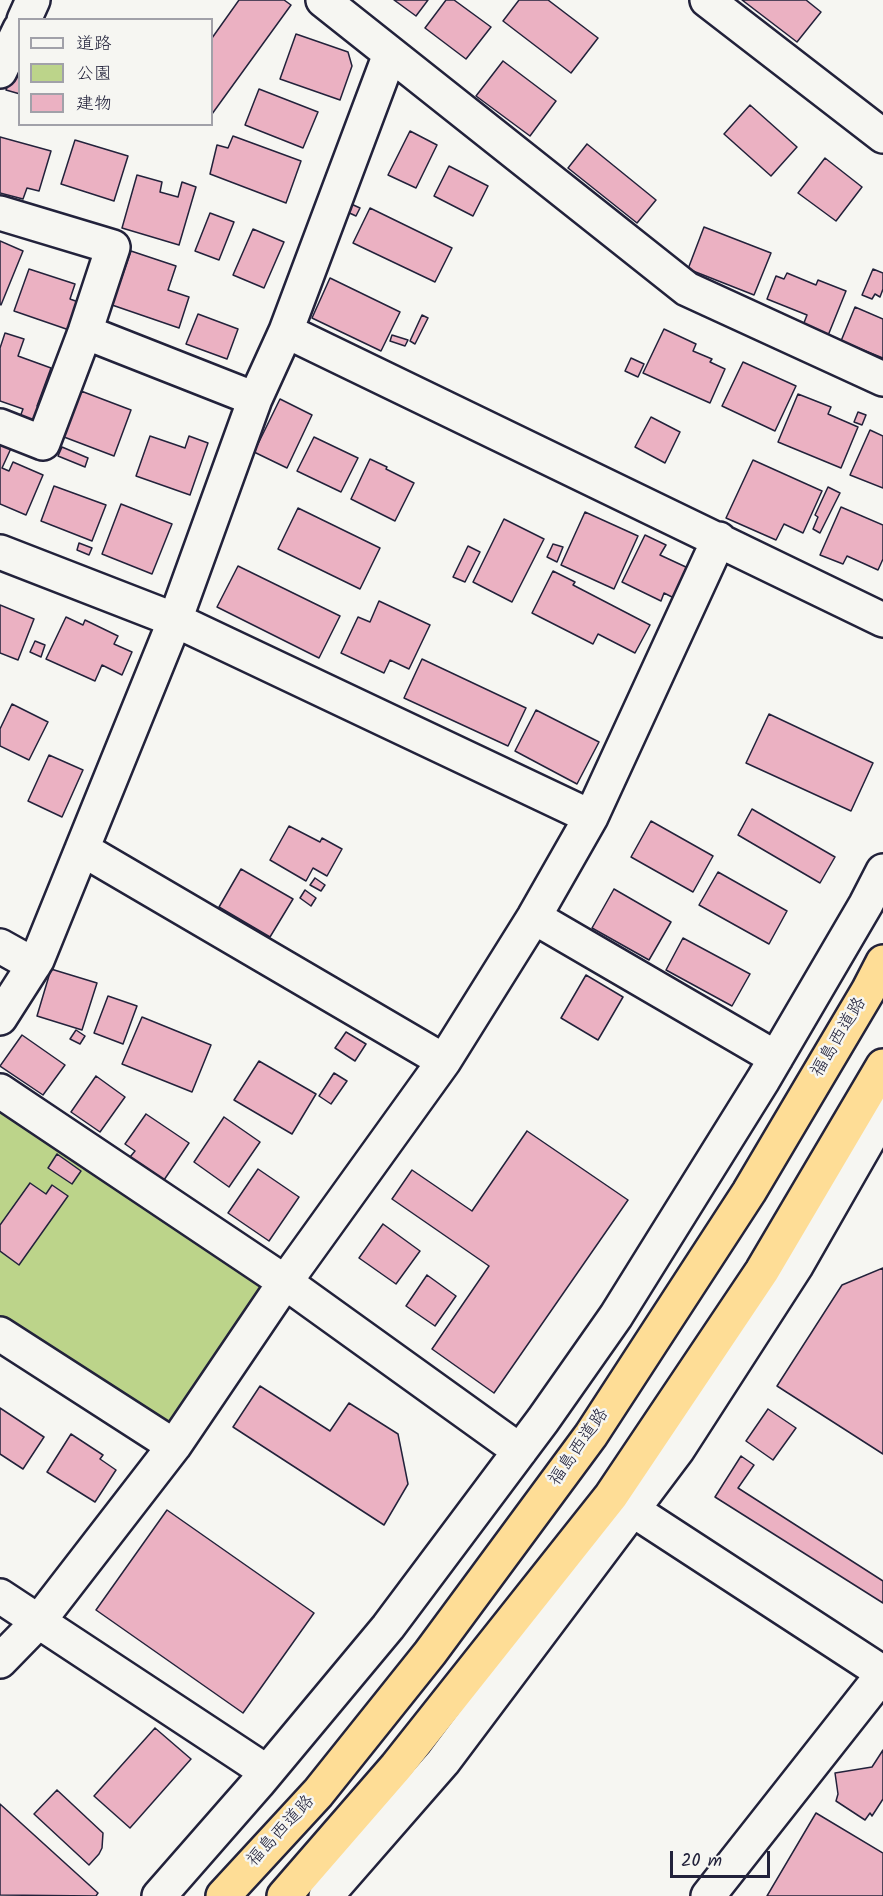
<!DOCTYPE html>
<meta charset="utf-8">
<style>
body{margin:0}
#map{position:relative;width:883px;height:1896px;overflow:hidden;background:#f6f6f2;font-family:Kalam,"Klee One",sans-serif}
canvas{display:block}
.legend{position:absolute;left:18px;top:18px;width:195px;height:108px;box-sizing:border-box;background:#f6f6f2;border:2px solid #a1a1a9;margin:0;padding:8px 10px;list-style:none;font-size:18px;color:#22223b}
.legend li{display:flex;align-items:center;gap:12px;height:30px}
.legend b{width:30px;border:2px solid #a1a1a9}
.scale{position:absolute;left:670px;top:1851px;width:100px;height:27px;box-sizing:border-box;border:3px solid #22223b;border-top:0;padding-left:8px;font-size:18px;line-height:21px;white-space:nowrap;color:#22223b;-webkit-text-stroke:4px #f6f6f2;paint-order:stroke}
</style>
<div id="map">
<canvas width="883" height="1896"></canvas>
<ul class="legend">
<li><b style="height:8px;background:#f6f6f2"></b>道路</li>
<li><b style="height:16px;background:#bcd48a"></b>公園</li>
<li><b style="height:16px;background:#ebb1c2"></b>建物</li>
</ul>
<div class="scale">20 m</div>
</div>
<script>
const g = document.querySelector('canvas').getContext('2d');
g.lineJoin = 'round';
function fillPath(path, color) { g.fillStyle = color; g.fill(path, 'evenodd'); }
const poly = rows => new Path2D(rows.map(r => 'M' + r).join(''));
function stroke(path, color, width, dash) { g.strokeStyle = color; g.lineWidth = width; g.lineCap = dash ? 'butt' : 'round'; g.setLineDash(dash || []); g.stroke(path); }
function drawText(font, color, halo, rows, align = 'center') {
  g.font = font + ' Kalam,"Klee One",sans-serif'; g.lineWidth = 5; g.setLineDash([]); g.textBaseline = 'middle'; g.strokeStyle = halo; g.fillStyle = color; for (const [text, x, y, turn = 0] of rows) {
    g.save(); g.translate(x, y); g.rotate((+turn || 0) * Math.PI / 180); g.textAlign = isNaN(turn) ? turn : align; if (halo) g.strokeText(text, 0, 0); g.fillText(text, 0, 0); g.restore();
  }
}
fillPath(poly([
 [0,1110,262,1288,173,1426,0,1317]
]), '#bcd48a');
const building = poly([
 [239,0,284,0,291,5,212,114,212,38,239,0],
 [394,0,428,0,416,16,394,0],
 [446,0,454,0,491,27,466,59,425,28,446,0],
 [519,0,548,0,598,38,571,73,503,21,519,0],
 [742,0,806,0,821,12,797,42,742,0],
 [296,34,348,52,352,66,340,100,280,79,296,34],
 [20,50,20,94,6,90,20,50],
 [503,61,556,101,530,136,476,96,503,61],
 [259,89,318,112,303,148,245,125,259,89],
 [750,105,797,147,771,176,724,134,750,105],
 [410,131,437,145,416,188,388,175,410,131],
 [233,136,301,161,286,203,210,174,217,145,228,148,233,136],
 [0,137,51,151,39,191,27,188,23,199,0,193,0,137],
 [75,140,128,156,114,201,61,184,75,140],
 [587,144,656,200,637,223,568,168,587,144],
 [825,158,862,187,836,221,798,193,825,158],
 [449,166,488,186,473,216,434,196,449,166],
 [137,175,162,182,160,192,178,197,182,182,196,187,179,245,122,228,137,175],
 [349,203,360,208,356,216,345,211,349,203],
 [370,208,452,248,435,282,353,243,370,208],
 [210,213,234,222,219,260,195,251,210,213],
 [704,227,771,253,754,295,688,269,704,227],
 [253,229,284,242,264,288,233,275,253,229],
 [0,241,23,251,1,305,0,304,0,241],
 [131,251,176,266,168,290,189,297,179,328,112,305,131,251],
 [29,269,75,284,70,299,81,303,72,331,14,311,29,269],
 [873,269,883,273,883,289,880,297,875,294,872,299,862,295,873,269],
 [787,273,816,285,818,280,846,291,827,338,802,328,807,315,767,299,776,276,784,279,787,273],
 [330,278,400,312,381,351,312,318,330,278],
 [855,307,883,319,883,358,841,341,855,307],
 [198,314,238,329,227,359,186,344,198,314],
 [422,315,428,318,415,344,410,341,422,315],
 [664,329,696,344,693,351,712,359,710,362,725,369,710,403,643,373,664,329],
 [5,333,24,339,18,356,51,368,37,406,44,408,40,419,33,421,20,417,23,409,0,401,0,348,5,333],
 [392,335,408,340,405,346,390,341,392,335],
 [631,358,644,364,638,377,625,371,631,358],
 [743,362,796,386,775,431,722,406,743,362],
 [81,391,131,410,114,456,64,437,81,391],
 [798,394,831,407,828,414,858,427,841,468,778,442,798,394],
 [280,399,312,415,287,468,254,452,280,399],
 [858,412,866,415,862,425,854,422,858,412],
 [651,417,680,432,665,463,635,447,651,417],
 [870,430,883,436,883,488,850,475,870,430],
 [150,436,185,448,189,436,208,443,190,495,136,476,150,436],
 [314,437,358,458,341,492,297,471,314,437],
 [0,438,13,444,2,468,9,471,13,462,43,475,26,515,0,504,0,438],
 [62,447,88,458,85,467,58,456,62,447],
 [370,459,387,467,386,469,414,483,395,521,351,499,370,459],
 [753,460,822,491,803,533,784,524,776,540,726,518,753,460],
 [54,486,106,505,92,541,41,521,54,486],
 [828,487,840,493,820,533,813,529,818,517,815,515,828,487],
 [121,504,172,524,152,574,102,554,121,504],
 [841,507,883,525,883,559,878,570,847,556,843,564,820,555,841,507],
 [298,508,380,548,360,589,278,549,298,508],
 [585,512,638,536,614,589,561,565,585,512],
 [504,519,544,539,512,602,473,582,504,519],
 [645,535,666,545,660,555,688,568,674,598,664,593,661,601,622,582,645,535],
 [79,543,92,548,89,555,77,550,79,543],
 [553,544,563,547,557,562,547,557,553,544],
 [468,546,480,552,465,582,453,577,468,546],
 [238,566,340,616,319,658,217,607,238,566],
 [553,571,575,582,573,585,650,625,635,653,598,634,593,644,532,613,553,571],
 [379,601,430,625,409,669,390,660,384,673,341,653,358,617,370,622,379,601],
 [0,605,34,619,18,660,0,653,0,605],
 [66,617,83,625,85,620,118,636,114,644,132,652,122,675,102,665,95,681,46,659,66,617],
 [35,641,45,645,41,657,30,652,35,641],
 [422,659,526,708,508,746,404,698,422,659],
 [12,704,48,722,29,760,0,746,0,729,12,704],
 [536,710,599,742,577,784,515,751,536,710],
 [769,714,873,763,851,811,746,763,769,714],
 [49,755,83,770,62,817,28,801,49,755],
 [752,809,835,857,820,883,738,835,752,809],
 [651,821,713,856,693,892,631,857,651,821],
 [289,826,320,842,322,838,342,849,327,876,313,868,306,881,270,860,289,826],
 [241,869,293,899,270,937,219,907,241,869],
 [718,872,787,911,769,944,699,905,718,872],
 [315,878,325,885,321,891,310,885,315,878],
 [614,889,671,922,649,960,592,928,614,889],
 [305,890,316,898,311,906,300,898,305,890],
 [683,938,750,974,732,1006,666,970,683,938],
 [51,969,97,983,82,1030,37,1016,51,969],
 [586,975,623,997,598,1040,561,1018,586,975],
 [108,996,137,1006,123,1044,94,1033,108,996],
 [142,1017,211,1045,192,1092,122,1064,142,1017],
 [76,1030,85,1036,80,1044,70,1039,76,1030],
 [346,1032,366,1044,355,1061,335,1048,346,1032],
 [22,1035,65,1065,43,1095,0,1066,22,1035],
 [259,1061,316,1094,292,1134,234,1100,259,1061],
 [334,1073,347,1081,331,1104,319,1096,334,1073],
 [96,1076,125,1097,100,1132,71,1112,96,1076],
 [146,1114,189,1143,164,1180,130,1157,135,1151,125,1144,146,1114],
 [224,1117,260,1142,229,1187,194,1162,224,1117],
 [527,1131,628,1200,494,1393,432,1349,489,1266,392,1199,412,1170,472,1211,527,1131],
 [57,1154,81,1171,72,1184,48,1168,57,1154],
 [258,1169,299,1197,269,1241,228,1213,258,1169],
 [30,1183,46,1194,52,1185,68,1196,19,1265,0,1251,0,1225,30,1183],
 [383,1224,420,1251,396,1284,359,1258,383,1224],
 [883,1268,883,1454,777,1386,842,1285,883,1268],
 [427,1275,456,1296,435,1326,406,1306,427,1275],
 [260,1386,330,1431,349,1403,398,1434,408,1484,384,1525,233,1427,260,1386],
 [0,1408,44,1437,23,1469,0,1454,0,1408],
 [768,1409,796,1428,773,1460,746,1441,768,1409],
 [71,1434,103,1455,100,1459,116,1470,95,1502,47,1472,71,1434],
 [741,1456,754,1465,738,1488,883,1581,883,1603,715,1497,741,1456],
 [167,1510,314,1613,243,1713,96,1610,167,1510],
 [155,1728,191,1759,130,1828,94,1796,155,1728],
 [883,1750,883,1799,872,1816,870,1813,865,1820,836,1801,838,1794,835,1773,872,1767,883,1750],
 [57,1790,103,1833,102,1848,99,1854,89,1865,34,1814,57,1790],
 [0,1804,98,1893,96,1896,0,1895,0,1804],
 [816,1813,883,1853,883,1896,767,1896,816,1813]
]);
fillPath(building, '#ebb1c2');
stroke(building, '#22223b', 1.5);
const street = poly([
 [323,0,687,289,883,379],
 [24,20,33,0],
 [0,71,20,29],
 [0,213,113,247,85,332,43,443,0,426],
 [286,331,883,620],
 [85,332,255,399],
 [0,552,175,620,591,817],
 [82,849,444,1061],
 [534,917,776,1058],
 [0,946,34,965],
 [0,1018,37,960,175,620,255,399,286,331,390,54],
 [0,1091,285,1282,520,1451],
 [0,1334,174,1446],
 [633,1510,883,1673],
 [0,1596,267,1772],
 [0,1661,38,1622,174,1446,285,1282,444,1061,534,917,591,817,719,539],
 [159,1896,258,1783,388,1627,543,1420,616,1316,763,1080,866,904,883,871],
 [326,1896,443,1762,678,1449,796,1266,883,1114],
 [708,1896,883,1674]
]);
const secondary = poly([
 [707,0,883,136]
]);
const highway = poly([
 [223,1896,318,1793,430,1653,591,1435,749,1192,868,991,883,962],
 [284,1896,396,1767,611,1496,762,1271,883,1066]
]);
stroke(street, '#22223b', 38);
stroke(secondary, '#22223b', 38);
stroke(highway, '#22223b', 38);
stroke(street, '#f6f6f2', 33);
stroke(secondary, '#f6f6f2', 33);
stroke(highway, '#fedd96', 33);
drawText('18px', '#22223b', '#f6f6f2', [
 ["福島西道路",840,1038,-59],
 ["福島西道路",580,1448,-55],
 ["福島西道路",282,1832,-47]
]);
</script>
